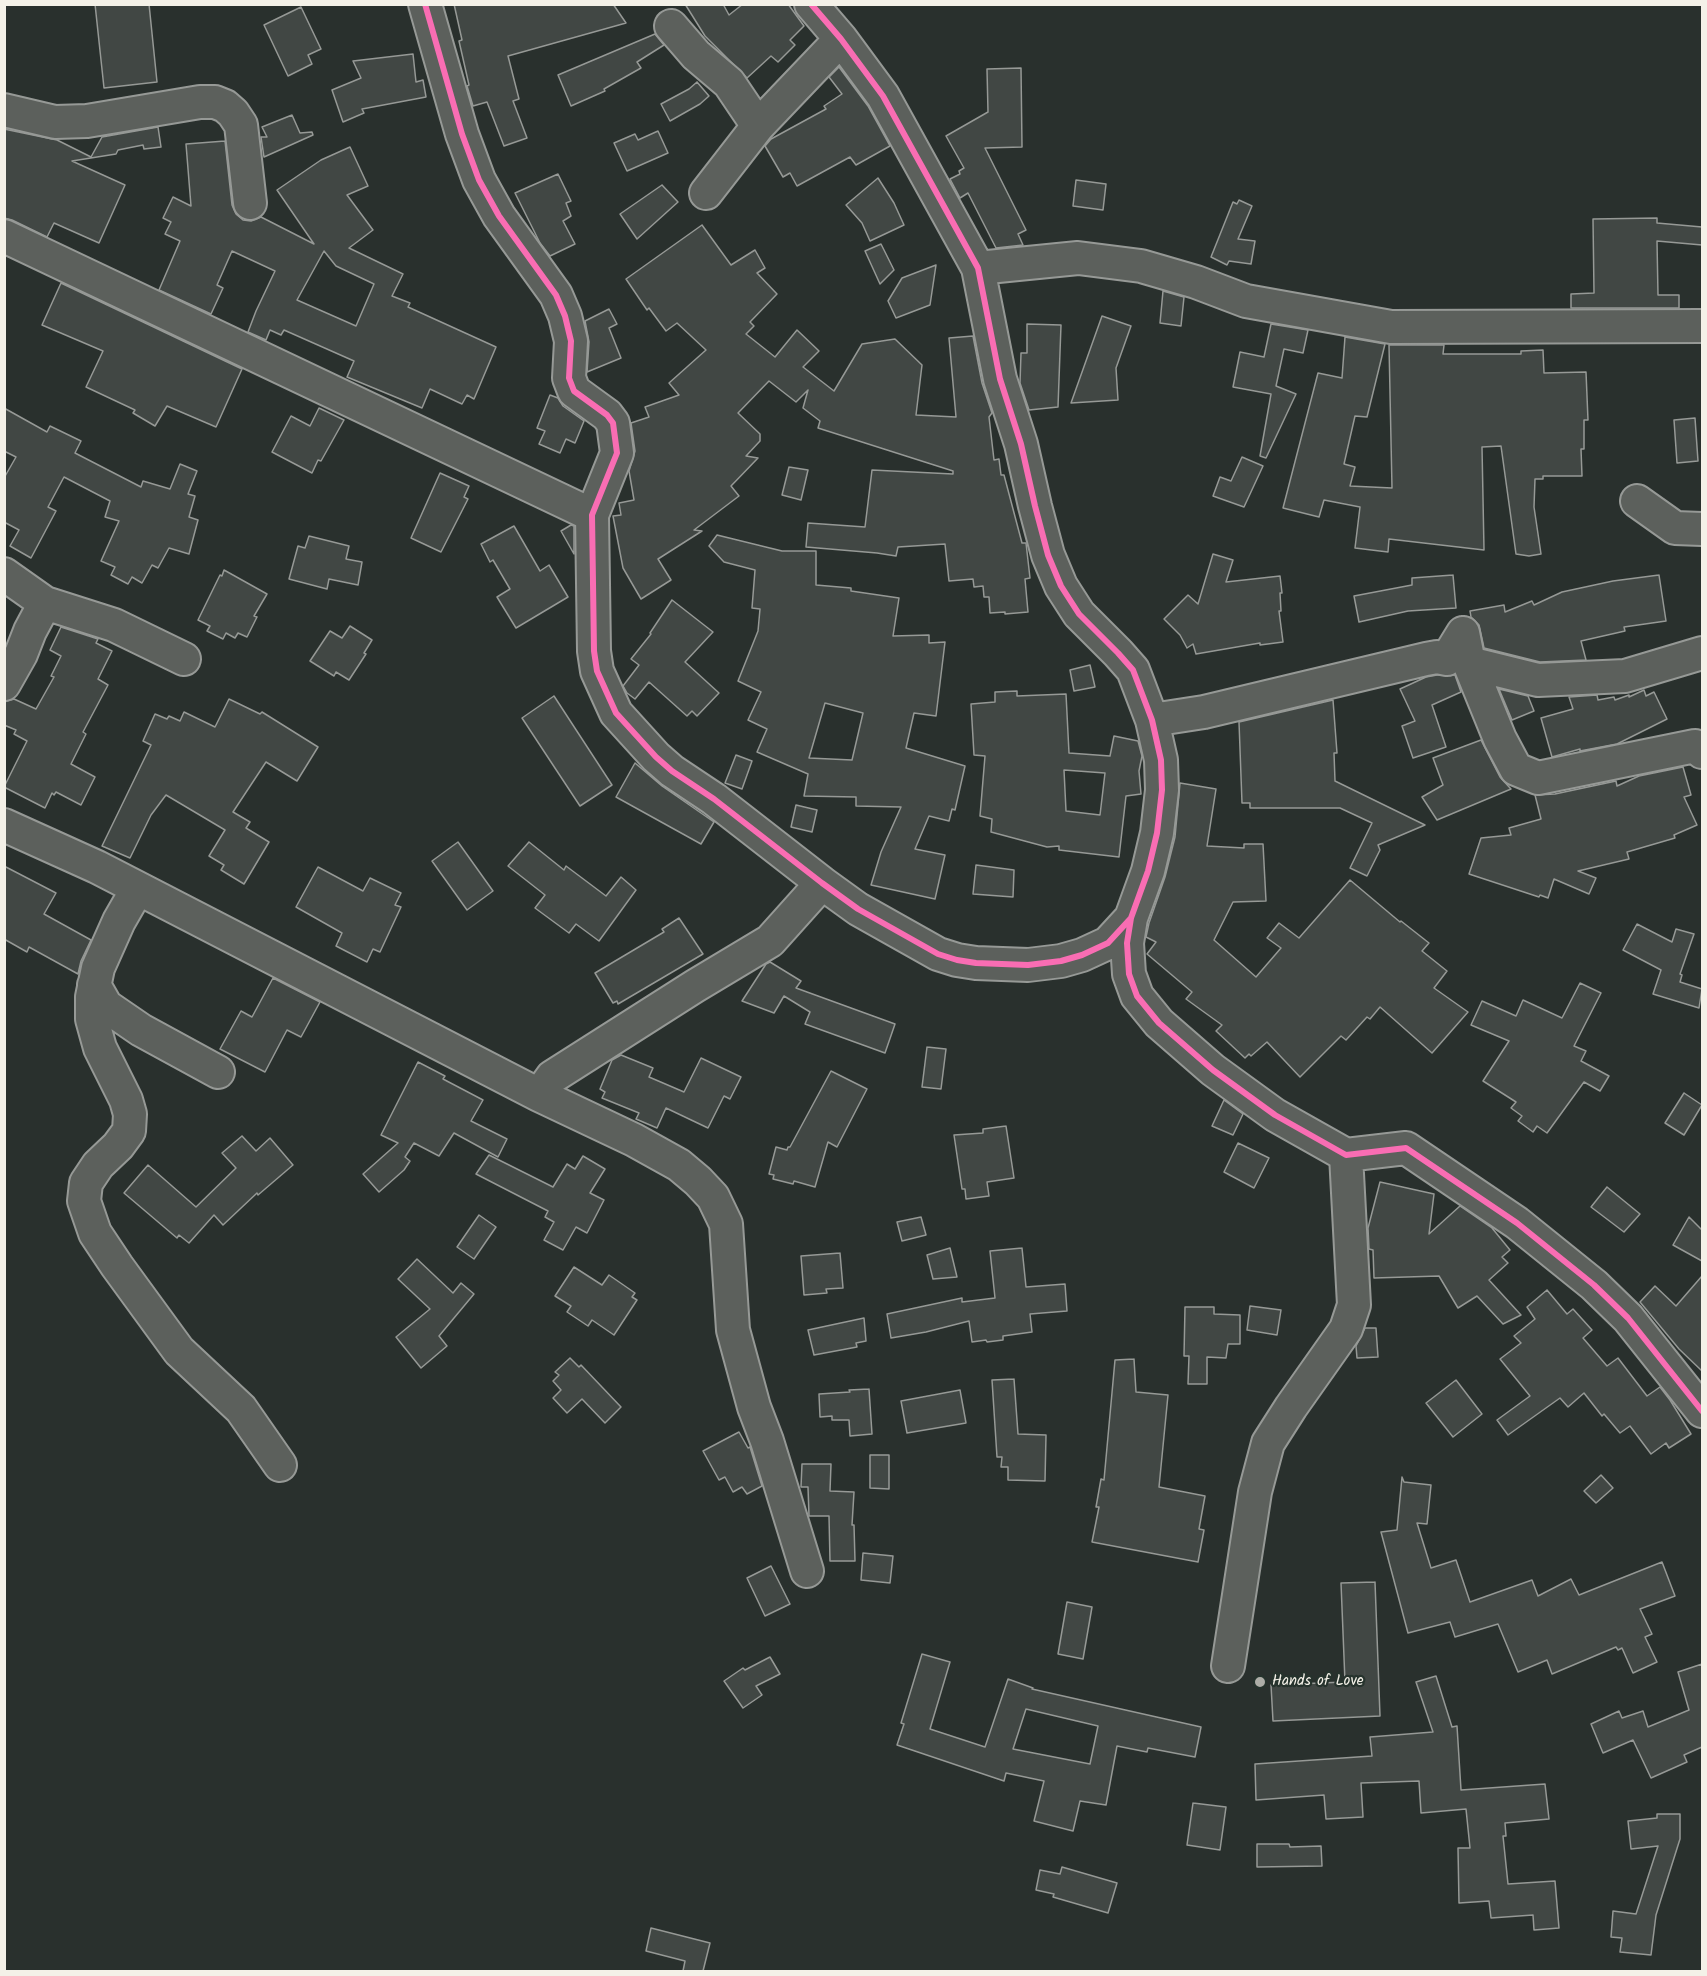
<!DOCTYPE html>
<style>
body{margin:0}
#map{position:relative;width:1707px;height:1976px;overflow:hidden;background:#29302d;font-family:Kalam,sans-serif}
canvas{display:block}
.frame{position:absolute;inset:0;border:6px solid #f4f1e8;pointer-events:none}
</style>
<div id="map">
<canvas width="1707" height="1976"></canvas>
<div class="frame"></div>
</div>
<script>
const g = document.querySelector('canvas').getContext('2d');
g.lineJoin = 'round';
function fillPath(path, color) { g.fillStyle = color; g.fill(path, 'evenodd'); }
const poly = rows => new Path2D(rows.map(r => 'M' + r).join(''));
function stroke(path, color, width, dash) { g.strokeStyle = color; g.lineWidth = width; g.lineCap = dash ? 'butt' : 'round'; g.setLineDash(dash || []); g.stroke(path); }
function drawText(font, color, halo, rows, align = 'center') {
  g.font = font + ' Kalam,sans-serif'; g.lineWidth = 4.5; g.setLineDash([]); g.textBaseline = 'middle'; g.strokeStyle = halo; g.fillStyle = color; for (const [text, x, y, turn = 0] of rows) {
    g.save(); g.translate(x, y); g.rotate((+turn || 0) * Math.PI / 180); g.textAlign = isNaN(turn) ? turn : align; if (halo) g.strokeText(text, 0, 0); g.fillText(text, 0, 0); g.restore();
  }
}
const building = poly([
 [95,4,149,4,157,82,104,88,95,4],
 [454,4,613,4,626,23,508,56,519,99,513,101,527,138,504,146,487,102,473,106,467,86,469,85,459,41,462,40,454,4],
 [685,4,723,4,729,15,743,4,788,4,804,26,790,40,795,45,778,62,771,56,747,78,705,36,685,4],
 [301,7,321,49,308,55,312,64,288,76,264,25,301,7],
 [655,34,664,45,637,62,641,68,604,89,605,91,571,106,558,75,655,34],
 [413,54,416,82,423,80,426,97,362,109,364,113,343,122,332,90,361,78,353,61,413,54],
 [839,67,868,106,890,146,856,165,850,157,797,186,790,173,783,177,765,146,771,139,826,109,824,106,842,94,829,77,839,67],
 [1021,68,1022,147,985,148,1026,230,1018,234,1023,245,996,248,968,193,960,198,950,179,960,174,959,171,964,168,946,136,988,112,987,69,1021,68],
 [697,82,709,96,700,104,670,121,661,104,689,89,697,82],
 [292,115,300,133,312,132,313,135,264,157,261,137,267,137,262,127,292,115],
 [158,127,161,147,144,149,143,145,118,150,116,154,72,161,125,185,99,243,54,223,47,237,12,220,4,218,4,129,57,140,91,157,102,137,158,127],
 [658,131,668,153,627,171,614,143,635,134,638,140,658,131],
 [225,141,232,205,236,214,243,220,251,221,261,217,314,244,277,190,321,160,350,147,368,186,347,195,373,230,349,248,403,274,392,296,410,303,408,307,496,347,474,399,467,395,462,404,430,389,422,408,347,377,354,361,284,330,281,335,270,330,266,340,248,332,256,311,275,271,232,251,217,285,223,288,211,314,159,290,180,241,165,234,171,222,163,218,173,197,191,206,186,144,225,141],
 [324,251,336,266,374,284,356,326,297,300,324,251],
 [558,174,571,201,566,203,571,216,563,221,575,244,550,256,540,243,515,193,558,174],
 [878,178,894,203,904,225,870,241,862,223,846,205,878,178],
 [1076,180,1106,184,1103,210,1073,206,1076,180],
 [662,185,678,202,637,239,620,214,662,185],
 [1239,200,1252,206,1238,239,1255,241,1251,264,1229,261,1227,265,1211,257,1233,202,1237,204,1239,200],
 [1657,218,1657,223,1702,227,1702,245,1657,241,1658,295,1679,295,1679,308,1571,308,1571,294,1594,293,1593,219,1657,218],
 [702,225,731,265,755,250,765,268,757,273,777,294,750,322,754,326,746,334,775,357,797,330,819,351,803,367,834,391,862,344,895,339,922,365,916,415,956,417,949,338,973,336,982,383,992,413,989,417,994,460,999,459,1001,475,1004,475,1022,543,1026,543,1030,578,1025,579,1028,612,1005,614,1005,612,990,613,989,597,984,597,983,586,974,587,973,579,949,581,945,544,898,547,896,556,877,553,806,547,808,523,865,527,872,470,953,474,953,471,818,428,820,421,803,408,808,390,796,402,769,381,738,413,760,434,760,441,746,456,758,458,731,486,739,496,694,530,702,531,658,559,671,580,641,599,623,568,613,516,621,515,619,503,634,500,629,471,635,451,631,423,649,417,645,407,679,395,669,383,706,350,677,323,666,331,649,308,647,310,626,279,702,225],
 [881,244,894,270,880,284,865,251,881,244],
 [936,265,930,305,896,318,888,301,902,278,936,265],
 [61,283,242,369,216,427,167,406,155,426,133,413,135,410,86,387,103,351,42,325,61,283],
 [1163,291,1184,297,1181,326,1160,323,1163,291],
 [609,309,617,324,609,328,621,358,587,372,589,342,585,321,609,309],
 [1102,316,1131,326,1116,368,1118,400,1071,403,1102,316],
 [1027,324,1061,325,1058,407,1029,410,1020,383,1021,353,1027,353,1027,324],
 [1271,324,1308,330,1303,353,1284,349,1276,386,1296,394,1266,458,1260,456,1271,394,1233,387,1240,352,1264,357,1271,324],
 [1345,337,1385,344,1367,417,1355,416,1344,464,1355,467,1350,486,1392,488,1389,345,1444,345,1443,354,1521,354,1521,351,1543,350,1544,373,1586,372,1588,420,1584,420,1584,449,1581,449,1582,476,1543,476,1543,479,1535,479,1534,507,1541,554,1529,556,1516,554,1501,446,1482,447,1484,550,1389,539,1388,552,1355,548,1360,507,1324,500,1319,517,1283,508,1318,373,1342,378,1345,337],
 [550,395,558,398,563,406,584,421,575,443,566,439,560,453,539,444,545,431,537,428,550,395],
 [4,408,47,432,50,426,81,441,75,453,141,487,143,481,170,489,180,464,197,471,188,494,195,496,189,517,198,520,189,554,169,548,158,568,152,565,142,583,132,577,128,584,111,575,115,567,101,561,119,521,105,517,110,501,64,477,48,507,56,511,31,558,10,546,19,530,4,522,4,478,16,457,4,451,4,408],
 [319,408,344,420,321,461,318,460,312,473,272,452,291,416,310,426,319,408],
 [1695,418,1698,461,1677,463,1674,420,1695,418],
 [1242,457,1263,466,1244,507,1213,496,1220,477,1231,481,1242,457],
 [789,467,808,470,801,500,782,495,789,467],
 [440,473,469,486,464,497,468,499,441,552,411,538,440,473],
 [571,525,574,526,574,554,561,531,571,525],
 [514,526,540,571,549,565,568,597,516,628,497,597,510,589,493,560,490,562,481,544,514,526],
 [717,535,782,551,816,551,816,585,851,588,851,591,899,598,893,636,929,635,929,643,945,642,936,716,914,713,906,748,965,766,955,810,952,809,949,821,929,816,915,849,945,855,935,899,871,885,881,852,901,807,856,806,856,797,804,796,808,774,757,752,767,729,748,720,761,692,738,681,758,631,760,609,752,608,755,570,724,562,709,546,717,535],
 [825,703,863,713,852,760,809,758,825,703],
 [309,536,349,546,346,559,362,562,358,585,329,579,327,589,289,579,298,546,305,548,309,536],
 [1213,554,1233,560,1226,582,1280,576,1282,593,1280,593,1281,611,1279,611,1283,642,1260,645,1260,643,1196,654,1193,644,1187,648,1180,635,1164,619,1188,595,1198,604,1213,554],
 [224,570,267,594,254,616,257,617,247,637,238,633,235,638,226,633,223,639,207,631,210,626,198,620,220,575,222,576,224,570],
 [1453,575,1456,608,1408,611,1359,622,1354,596,1412,585,1412,578,1453,575],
 [1659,575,1666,621,1624,627,1625,631,1581,641,1586,660,1540,662,1484,648,1479,625,1471,617,1470,611,1504,605,1505,612,1532,601,1534,605,1562,592,1613,581,1659,575],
 [672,600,713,632,685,662,719,693,697,716,692,711,687,716,649,682,635,699,627,693,623,686,639,665,631,659,651,634,650,633,672,600],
 [350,626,372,640,364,653,366,654,349,680,336,672,334,676,310,661,330,631,342,638,350,626],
 [61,627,98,639,96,643,112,651,98,679,108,685,83,732,86,734,71,764,95,777,81,805,56,792,54,795,52,793,45,808,4,787,27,741,14,734,16,730,4,725,4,702,14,699,36,709,54,677,51,676,61,656,50,650,61,627],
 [1090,665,1095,687,1074,691,1070,670,1090,665],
 [1437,675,1455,675,1461,692,1432,705,1446,747,1413,758,1402,726,1415,721,1400,689,1426,677,1437,675],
 [1499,689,1528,696,1534,711,1512,720,1499,689],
 [1644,690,1646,696,1654,692,1667,719,1617,744,1580,751,1580,749,1552,757,1541,718,1573,709,1569,697,1597,695,1598,700,1614,697,1615,700,1629,695,1629,697,1644,690],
 [1017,691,1017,696,1066,694,1069,753,1110,756,1114,736,1138,741,1142,756,1139,771,1141,794,1126,796,1119,857,1059,850,1059,846,1047,847,991,832,992,819,980,816,985,756,974,755,971,704,995,702,995,692,1017,691],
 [1064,770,1105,773,1100,815,1066,811,1064,770],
 [554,696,612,785,580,806,522,718,554,696],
 [229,699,260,714,262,712,318,747,297,781,266,762,233,812,250,822,246,828,269,842,244,884,221,870,224,865,209,856,225,830,166,795,151,815,130,858,102,846,151,745,143,741,155,714,167,719,169,716,180,721,184,712,215,727,229,699],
 [1333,700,1337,753,1334,753,1335,781,1425,825,1378,845,1380,850,1367,876,1350,868,1372,823,1340,808,1250,808,1250,803,1242,803,1239,722,1333,700],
 [1481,740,1500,777,1511,789,1437,820,1422,797,1443,785,1433,758,1481,740],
 [736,755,752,761,742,789,725,783,736,755],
 [635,763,662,786,714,822,701,844,616,797,635,763],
 [1683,767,1691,795,1684,797,1697,825,1674,835,1675,838,1627,852,1629,859,1578,871,1596,878,1589,894,1554,879,1548,898,1540,895,1539,897,1469,874,1481,838,1511,835,1509,828,1541,819,1535,795,1555,794,1616,781,1617,786,1639,776,1683,767],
 [1180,783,1216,789,1207,846,1244,848,1244,844,1263,844,1266,901,1233,902,1214,940,1256,977,1281,948,1267,938,1279,923,1299,938,1350,880,1400,922,1401,921,1429,943,1422,951,1447,971,1434,988,1468,1012,1432,1053,1380,1007,1370,1019,1367,1017,1346,1040,1341,1036,1300,1077,1267,1042,1251,1056,1249,1054,1245,1058,1216,1031,1222,1025,1186,999,1192,992,1147,954,1156,942,1146,937,1149,923,1165,877,1175,837,1180,783],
 [796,805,817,810,812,832,791,827,796,805],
 [458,842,493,891,467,910,432,861,458,842],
 [529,842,564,870,566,866,606,896,621,877,636,890,599,941,576,924,569,933,535,908,545,895,508,866,529,842],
 [976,865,1014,870,1013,897,973,894,976,865],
 [4,866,56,893,44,914,91,940,81,961,78,974,29,947,27,952,4,939,4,866],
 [318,867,363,891,370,878,401,893,395,905,401,907,380,952,373,949,367,962,336,946,342,933,296,907,318,867],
 [679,918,703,954,618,1004,617,1001,613,1003,595,973,664,932,662,929,679,918],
 [1637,924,1672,942,1676,929,1694,934,1680,974,1682,975,1680,982,1702,989,1699,1008,1653,994,1661,970,1623,950,1637,924],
 [770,962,801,981,796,988,895,1024,885,1053,805,1024,810,1012,784,996,774,1013,742,1001,766,964,770,962],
 [273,978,320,1002,301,1037,287,1030,265,1072,220,1049,241,1011,252,1017,273,978],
 [1580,983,1601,993,1574,1046,1586,1051,1581,1061,1609,1076,1600,1091,1584,1082,1547,1133,1537,1126,1533,1132,1518,1121,1522,1116,1511,1108,1516,1102,1483,1081,1509,1041,1471,1025,1482,1001,1516,1016,1523,1000,1562,1018,1580,983],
 [927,1047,946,1049,941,1089,922,1087,927,1047],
 [621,1055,653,1068,649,1077,684,1092,701,1058,741,1077,730,1099,724,1096,708,1128,666,1108,657,1128,636,1119,639,1113,602,1098,605,1092,600,1089,612,1060,621,1055],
 [418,1062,445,1076,443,1079,483,1100,471,1121,507,1139,498,1157,454,1133,439,1156,414,1143,405,1157,410,1161,404,1170,379,1192,363,1174,398,1143,381,1135,418,1062],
 [831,1071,867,1089,837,1147,828,1142,815,1187,794,1181,793,1184,773,1179,774,1175,769,1174,776,1147,787,1150,788,1147,790,1147,831,1071],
 [1684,1093,1702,1105,1684,1135,1665,1123,1684,1093],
 [1224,1100,1243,1114,1233,1135,1212,1126,1224,1100],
 [1006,1126,1014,1178,987,1182,989,1196,966,1199,965,1189,962,1189,954,1135,983,1133,983,1129,1006,1126],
 [242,1136,256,1151,270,1138,293,1165,258,1195,257,1193,223,1225,214,1215,189,1243,179,1235,177,1238,124,1193,148,1165,196,1207,236,1168,222,1153,242,1136],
 [1238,1143,1269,1158,1254,1188,1224,1172,1238,1143],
 [489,1155,553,1187,567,1164,575,1169,583,1156,605,1169,590,1193,604,1200,587,1233,576,1227,563,1250,544,1240,554,1222,545,1217,548,1211,476,1174,489,1155],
 [1380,1182,1434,1194,1429,1234,1460,1206,1492,1228,1510,1250,1502,1257,1508,1263,1489,1280,1521,1315,1503,1324,1477,1296,1458,1308,1439,1276,1374,1278,1373,1250,1369,1249,1368,1228,1380,1182],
 [1607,1187,1640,1214,1624,1232,1591,1207,1607,1187],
 [479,1215,496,1227,474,1259,457,1247,479,1215],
 [921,1217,926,1235,902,1241,897,1222,921,1217],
 [1689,1217,1702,1230,1702,1261,1673,1245,1689,1217],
 [950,1248,957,1277,933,1279,927,1255,950,1248],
 [1022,1248,1026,1287,1065,1284,1067,1311,1030,1314,1032,1332,1003,1336,1003,1340,987,1342,986,1340,972,1342,969,1321,926,1332,891,1338,887,1314,962,1298,962,1302,995,1298,990,1251,1022,1248],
 [840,1253,843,1288,826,1289,827,1293,804,1295,801,1256,840,1253],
 [417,1259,453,1293,461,1283,474,1294,439,1336,447,1346,421,1368,396,1337,430,1309,398,1279,417,1259],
 [574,1267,602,1285,609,1275,635,1293,632,1297,637,1300,614,1335,592,1320,588,1326,567,1312,571,1306,555,1296,574,1267],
 [1702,1276,1702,1371,1679,1349,1640,1302,1655,1286,1676,1306,1702,1276],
 [1547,1290,1567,1314,1573,1309,1592,1330,1583,1338,1607,1366,1618,1358,1647,1396,1660,1387,1670,1400,1691,1434,1669,1448,1666,1443,1651,1454,1630,1426,1620,1433,1604,1414,1602,1416,1584,1393,1568,1407,1560,1398,1508,1435,1497,1420,1530,1396,1500,1359,1521,1343,1514,1336,1535,1319,1527,1307,1547,1290],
 [1250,1306,1281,1310,1277,1335,1247,1330,1250,1306],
 [1185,1307,1214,1307,1214,1314,1240,1315,1240,1344,1228,1344,1226,1358,1207,1357,1207,1384,1188,1384,1189,1356,1184,1356,1185,1307],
 [864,1318,866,1341,856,1343,857,1347,814,1355,808,1330,864,1318],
 [1365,1328,1376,1328,1378,1357,1357,1358,1356,1346,1365,1328],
 [570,1358,579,1367,581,1365,621,1407,605,1423,582,1399,567,1413,553,1398,561,1390,553,1381,559,1375,555,1372,570,1358],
 [1134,1359,1136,1392,1168,1395,1159,1487,1205,1496,1199,1529,1204,1530,1198,1562,1092,1542,1099,1507,1096,1507,1101,1479,1104,1480,1115,1360,1134,1359],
 [1014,1379,1018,1434,1046,1435,1045,1481,1008,1480,1008,1467,1001,1467,1002,1457,997,1457,992,1380,1014,1379],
 [1456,1380,1482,1414,1453,1437,1426,1403,1456,1380],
 [869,1389,872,1434,850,1436,849,1420,832,1420,832,1416,820,1417,819,1394,850,1392,849,1390,869,1389],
 [960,1390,966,1423,907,1433,901,1401,960,1390],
 [739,1432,748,1448,750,1447,762,1486,747,1494,742,1487,733,1492,725,1477,719,1480,703,1451,739,1432],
 [870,1455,889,1455,889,1489,870,1488,870,1455],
 [802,1464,831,1464,830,1491,854,1492,852,1525,854,1525,855,1561,830,1561,829,1516,809,1516,808,1487,801,1487,802,1464],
 [1601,1475,1613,1488,1596,1503,1584,1491,1601,1475],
 [1402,1477,1404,1482,1431,1485,1427,1524,1417,1523,1431,1568,1456,1560,1470,1602,1532,1580,1538,1596,1571,1579,1579,1595,1662,1562,1675,1596,1640,1609,1652,1634,1645,1637,1657,1662,1633,1673,1622,1648,1618,1650,1616,1647,1552,1674,1547,1660,1518,1672,1498,1624,1455,1637,1450,1622,1408,1633,1381,1532,1397,1530,1402,1477],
 [863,1553,893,1556,890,1583,861,1580,863,1553],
 [771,1566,790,1604,765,1616,747,1578,771,1566],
 [1375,1582,1380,1716,1273,1721,1271,1685,1345,1682,1341,1583,1375,1582],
 [1067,1602,1092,1607,1083,1659,1058,1654,1067,1602],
 [922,1654,950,1662,930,1729,985,1747,1008,1679,1033,1688,1032,1689,1201,1727,1195,1757,1148,1748,1147,1752,1117,1746,1106,1805,1080,1801,1073,1831,1034,1821,1044,1781,1006,1773,1004,1781,897,1745,904,1724,901,1723,922,1654],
 [1026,1709,1098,1726,1090,1764,1013,1749,1026,1709],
 [770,1657,780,1674,756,1686,762,1695,743,1708,724,1681,743,1668,745,1670,770,1657],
 [1702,1664,1702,1747,1684,1755,1687,1762,1651,1778,1633,1740,1603,1753,1591,1724,1619,1711,1622,1718,1643,1711,1648,1727,1689,1710,1678,1672,1702,1664],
 [1436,1676,1452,1727,1457,1726,1461,1790,1545,1784,1549,1819,1505,1823,1506,1836,1503,1836,1508,1884,1555,1881,1559,1928,1534,1930,1533,1915,1491,1918,1489,1901,1459,1903,1458,1848,1470,1848,1466,1809,1421,1813,1419,1781,1361,1783,1363,1817,1326,1819,1324,1795,1256,1800,1255,1764,1372,1756,1370,1737,1433,1732,1416,1682,1436,1676],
 [1193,1803,1226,1807,1220,1850,1187,1845,1193,1803],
 [1657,1814,1680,1814,1680,1839,1656,1915,1651,1955,1620,1952,1622,1938,1611,1937,1613,1911,1636,1914,1658,1846,1631,1849,1628,1821,1657,1818,1657,1814],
 [1257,1844,1289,1844,1290,1847,1321,1846,1322,1866,1257,1867,1257,1844],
 [1062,1867,1117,1883,1108,1913,1053,1897,1054,1894,1036,1890,1040,1870,1060,1874,1062,1867],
 [651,1928,710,1943,703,1971,683,1971,685,1961,646,1951,651,1928]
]);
fillPath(building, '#414744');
stroke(building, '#969996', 1.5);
const minor = poly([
 [425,4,462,134,479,180,499,216,556,295,565,316,571,341,569,378,574,391,607,415,613,423,617,453,592,515,594,651,597,671,616,713,656,757,672,771,714,799,822,883,858,909,938,954,957,960,976,963,1028,965,1061,961,1082,955,1108,943,1131,918],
 [811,4,841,39,883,96,978,268,1000,379,1021,444,1035,506,1048,555,1061,586,1079,614,1118,653,1133,670,1152,720,1161,760,1162,790,1157,833,1148,871,1131,918,1127,943,1129,974,1137,996,1159,1023,1213,1070,1275,1115,1346,1155,1406,1148,1517,1223,1594,1285,1628,1318,1702,1411],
 [671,26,696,55,729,83,758,126],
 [4,110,55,122,87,121,200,102,215,102,225,106,233,113,241,125,250,203],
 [706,193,758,126,841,39],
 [4,236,592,515],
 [978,268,1078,258,1141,266,1196,282,1246,301,1391,327,1702,326],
 [1637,501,1675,528,1702,529],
 [4,574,45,603,30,631,21,654,4,684],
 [45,603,114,625,184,659],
 [1463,633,1469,663,1500,739,1516,769,1538,778,1695,746,1702,752],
 [1469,663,1538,680,1625,676,1702,653],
 [1152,720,1204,712,1426,659,1437,657,1447,659,1463,633],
 [4,825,97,867,539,1095,634,1140,679,1165,698,1181,713,1197,726,1224,733,1330,754,1407,767,1441,807,1571],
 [138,888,119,921,98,968,92,997,92,1019,100,1048,126,1100,130,1114,129,1131,118,1146,98,1165,86,1183,84,1201,95,1233,117,1266,179,1351,241,1409,280,1465],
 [94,985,106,1006,141,1030,218,1072],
 [539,1095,552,1077,695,986,770,941,822,883],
 [1228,1666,1255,1492,1268,1443,1291,1407,1346,1329,1354,1305,1346,1155]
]);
stroke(minor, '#969996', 36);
stroke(minor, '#5c605c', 32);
stroke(poly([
 [425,4,462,134,479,180,499,216,556,295,565,316,571,341,569,378,574,391,607,415,613,423,617,453,592,515,594,651,597,671,616,713,656,757,672,771,714,799,822,883,858,909,938,954,957,960,976,963,1028,965,1061,961,1082,955,1108,943,1131,918],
 [811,4,841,39,883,96,978,268,1000,379,1021,444,1035,506,1048,555,1061,586,1079,614,1118,653,1133,670,1152,720,1161,760,1162,790,1157,833,1148,871,1131,918,1127,943,1129,974,1137,996,1159,1023,1213,1070,1275,1115,1346,1155,1406,1148,1517,1223,1594,1285,1628,1318,1702,1411]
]), '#f96db3', 6);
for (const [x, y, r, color] of [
 [1260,1682,6,"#adada7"]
]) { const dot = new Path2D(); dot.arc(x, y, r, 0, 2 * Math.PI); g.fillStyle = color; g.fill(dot); stroke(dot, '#26332d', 2); }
drawText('15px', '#f4f1e8', '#26332d', [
 ["Hands of Love",1272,1682]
], 'left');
</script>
